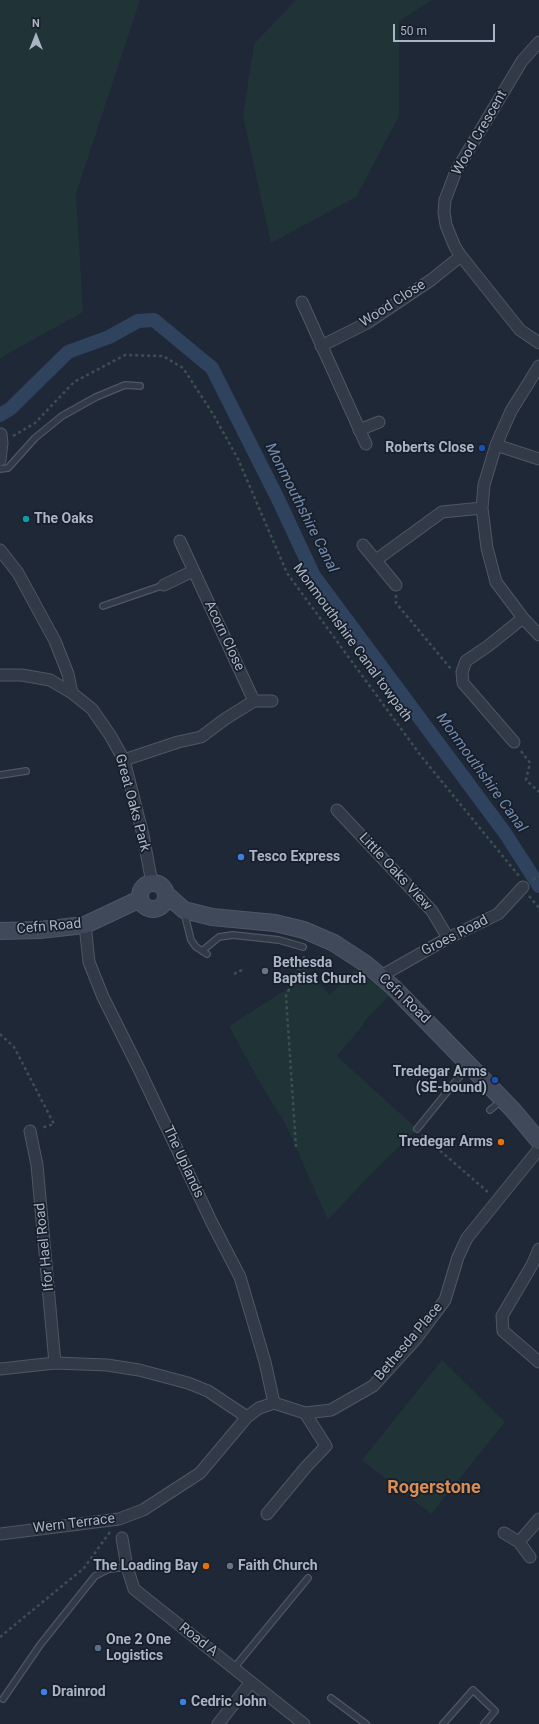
<!DOCTYPE html>
<style>
body{margin:0}
#map{position:relative;width:539px;height:1724px;overflow:hidden;background:#1e2836;font-family:Roboto,sans-serif}
canvas{display:block}
.north{position:absolute;left:16px;top:16px;width:40px;height:40px;-webkit-text-stroke:3px #171f2b;paint-order:stroke;rotate:0deg;font-size:11px;font-weight:700;line-height:16px;text-align:center;color:#abb4c4}
.north::after{content:'';display:block;margin:auto;width:14px;height:18px;background:#abb4c4;clip-path:polygon(50% 0,100% 100%,50% 72%,0 100%)}
.scale{position:absolute;left:393px;top:24px;width:102px;height:18px;box-sizing:border-box;border:2px solid #abb4c4;border-top:0;padding-left:5px;font-size:12px;line-height:14px;white-space:nowrap;color:#abb4c4;-webkit-text-stroke:3px #171f2b;paint-order:stroke}
</style>
<div id="map">
<canvas width="539" height="1724"></canvas>
<div class="north">N</div>
<div class="scale">50 m</div>
</div>
<script>
const g = document.querySelector('canvas').getContext('2d');
g.lineJoin = 'round';
function fillPath(path, color) { g.fillStyle = color; g.fill(path, 'evenodd'); }
const poly = rows => new Path2D(rows.map(r => 'M' + r).join(''));
function stroke(path, color, width, dash) { g.strokeStyle = color; g.lineWidth = width; g.lineCap = dash ? 'butt' : 'round'; g.setLineDash(dash || []); g.stroke(path); }
function drawText(font, color, halo, rows, align = 'center') {
  g.font = font + ' Roboto,sans-serif'; g.lineWidth = 3.5; g.setLineDash([]); g.textBaseline = 'middle'; g.strokeStyle = halo; g.fillStyle = color; for (const [text, x, y, turn = 0] of rows) {
    g.save(); g.translate(x, y); g.rotate((+turn || 0) * Math.PI / 180); g.textAlign = isNaN(turn) ? turn : align; if (halo) g.strokeText(text, 0, 0); g.fillText(text, 0, 0); g.restore();
  }
}
fillPath(poly([
 [0,0,140,0,76,194,83,312,0,358],
 [296,0,432,0,399,21,399,116,356,197,271,243,243,116,254,44],
 [302,965,330,995,355,970,390,995,364,1021,363,1025,337,1056,417,1129,372,1173,328,1220,286,1125,263,1088,229,1026,292,986],
 [442,1360,505,1422,431,1514,362,1460]
]), '#203437');
stroke(poly([
 [0,415,10,409,68,352,109,337,138,321,154,320,212,368,278,499,314,576,505,833,539,886]
]), '#30435e', 14);
const service = poly([
 [0,469,8,468,35,438,62,416,96,397,125,385,140,386],
 [103,606,164,585],
 [0,775,26,771],
 [184,912,191,940,196,947,207,954],
 [202,951,219,937,233,935,279,940,303,947],
 [490,1110,502,1100],
 [417,1129,468,1066],
 [234,1668,308,1578],
 [331,1698,366,1724],
 [3,1699,40,1645,95,1576,109,1569,127,1567],
 [443,1724,473,1690,495,1711,484,1724]
]);
const minor = poly([
 [539,42,522,61,456,171,445,200,444,212,446,225,455,247,461,256,520,330,539,343],
 [302,302,366,444],
 [321,346,367,323,431,280,461,256],
 [539,366,511,411,496,445,484,485,482,508,487,548,496,582,523,618,539,635],
 [359,430,379,422],
 [496,445,539,459],
 [0,460,2,443,1,434],
 [180,541,254,701],
 [363,545,396,585],
 [0,550,18,573,55,641,68,674,72,693],
 [376,560,442,512,482,508],
 [164,585,193,571],
 [0,675,22,675,50,680,72,693,92,709,110,735,124,760,143,835,152,883],
 [514,742,463,683,462,672,466,661,488,646,523,618],
 [124,760,178,742,201,737,225,719,254,701,272,701],
 [337,810,432,911,448,938],
 [85,925,89,962,103,997,139,1069,212,1223,240,1277,265,1362,274,1403],
 [381,976,448,938,498,914,523,887],
 [30,1131,37,1165,55,1363],
 [539,1249,532,1265,502,1316,503,1331,539,1362],
 [0,1369,55,1363,107,1365,139,1370,188,1383,208,1391,247,1417],
 [274,1403,305,1413,331,1410,373,1386,415,1340,445,1300,458,1257,467,1238,539,1149],
 [267,1514,306,1467,326,1446,305,1413],
 [504,1533,519,1542,530,1557],
 [0,1534,119,1519,143,1510,200,1473,247,1417,259,1408,274,1403],
 [122,1538,127,1567,134,1589,304,1724],
 [519,1542,539,1519],
 [218,1724,251,1682]
]);
const secondary = poly([
 '140 896a13 13 0 1 1 26 0a13 13 0 1 1-26 0Z',
 [166,894,184,910,212,917,275,923,304,930,334,943,366,964,393,987,513,1110,539,1141],
 [0,931,40,930,85,925,140,899]
]);
stroke(service, '#4f5765', 8);
stroke(minor, '#4f5765', 13);
stroke(secondary, '#4f5765', 18);
stroke(poly([
 [13,436,35,423,74,382,125,355,163,356,183,368,213,414,238,459,287,573,421,756,519,876],
 [396,595,396,603,451,669],
 [521,751,530,763,526,780,539,792],
 [533,880,539,876],
 [529,896,539,908],
 [234,974,244,969],
 [0,1034,14,1047,54,1124,41,1128],
 [422,1135,489,1193],
 [296,1147,286,996,305,955],
 [0,1637,84,1568,110,1532]
]), '#3a5052', 2.5, [3, 3]);
stroke(service, '#313a46', 5.5);
stroke(minor, '#313a46', 11);
stroke(secondary, '#3f495a', 16);
for (const [x, y, r, color] of [
 [482,448,4,"#1a4fb4"],
 [26,519,4,"#0f9aa8"],
 [241,857,4,"#3f7fe0"],
 [265,971,4,"#6b7280"],
 [495,1080,4,"#1a4fb4"],
 [501,1142,4,"#e8710a"],
 [206,1566,4,"#e8710a"],
 [230,1566,4,"#6b7280"],
 [98,1648,4,"#5c6f8a"],
 [44,1692,4,"#3f7fe0"],
 [183,1702,4,"#3f7fe0"]
]) { const dot = new Path2D(); dot.arc(x, y, r, 0, 2 * Math.PI); g.fillStyle = color; g.fill(dot); stroke(dot, '#171f2b', 1.5); }
drawText('14px', '#abb4c4', '#171f2b', [
 ["Wood Crescent",480,133,-60],
 ["Wood Close",393,304,-33],
 ["Acorn Close",224,636,65],
 ["Monmouthshire Canal towpath",352,643,54],
 ["Great Oaks Park",132,803,75],
 ["Little Oaks View",395,872,47],
 ["Cefn Road",49,927,-5],
 ["Groes Road",455,936,-27],
 ["Cefn Road",404,999,44],
 ["The Uplands",183,1162,65],
 ["Ifor Hael Road",45,1247,-96],
 ["Bethesda Place",409,1342,-50],
 ["Wern Terrace",74,1524,-7],
 ["Road A",198,1640,38]
]);
drawText('bold 14px', '#abb4c4', '#171f2b', [
 ["Roberts Close",474,448,"right"],
 ["The Oaks",34,519],
 ["Tesco Express",249,857],
 ["Bethesda",273,963],
 ["Baptist Church",273,979],
 ["Tredegar Arms",487,1072,"right"],
 ["(SE-bound)",487,1088,"right"],
 ["Tredegar Arms",493,1142,"right"],
 ["The Loading Bay",198,1566,"right"],
 ["Faith Church",238,1566],
 ["One 2 One",106,1640],
 ["Logistics",106,1656],
 ["Drainrod",52,1692],
 ["Cedric John",191,1702]
], 'left');
drawText('italic 15px', '#728bae', '#171f2b', [
 ["Monmouthshire Canal",301,508,63],
 ["Monmouthshire Canal",481,773,54]
]);
drawText('bold 18px', '#d78d53', '#171f2b', [
 ["Rogerstone",434,1488]
]);
</script>
